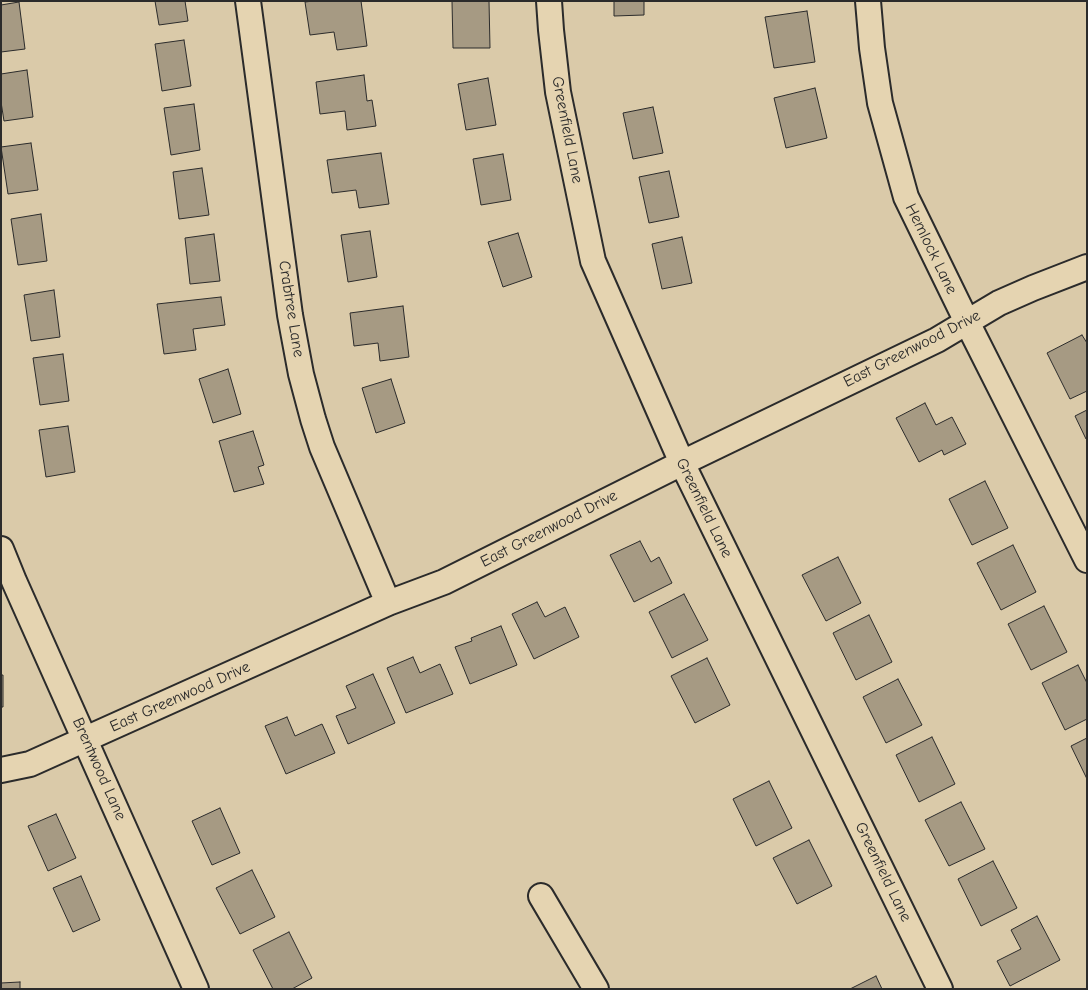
<!DOCTYPE html>
<style>
body{margin:0}
#map{position:relative;width:1088px;height:990px;overflow:hidden;background:#dacaa9;font-family:"Comic Neue",sans-serif}
canvas{display:block}
.frame{position:absolute;inset:0;border:2px solid #2b2b2b;pointer-events:none}
</style>
<div id="map">
<canvas width="1088" height="990"></canvas>
<div class="frame"></div>
</div>
<script>
const g = document.querySelector('canvas').getContext('2d');
g.lineJoin = 'round';
function fillPath(path, color) { g.fillStyle = color; g.fill(path, 'evenodd'); }
const poly = rows => new Path2D(rows.map(r => 'M' + r).join(''));
function stroke(path, color, width, dash) { g.strokeStyle = color; g.lineWidth = width; g.lineCap = dash ? 'butt' : 'round'; g.setLineDash(dash || []); g.stroke(path); }
function drawText(font, color, halo, rows, align = 'center') {
  g.font = font + ' "Comic Neue",sans-serif'; g.lineWidth = 4.5; g.setLineDash([]); g.textBaseline = 'middle'; g.strokeStyle = halo; g.fillStyle = color; for (const [text, x, y, turn = 0] of rows) {
    g.save(); g.translate(x, y); g.rotate((+turn || 0) * Math.PI / 180); g.textAlign = isNaN(turn) ? turn : align; if (halo) g.strokeText(text, 0, 0); g.fillText(text, 0, 0); g.restore();
  }
}
const building = poly([
 [155,1,185,1,188,21,159,25,155,1],
 [313,1,361,1,367,46,337,50,334,32,310,35,305,2,313,1],
 [452,1,489,1,490,48,453,48,452,1],
 [614,1,644,1,644,15,614,16,614,1],
 [19,2,25,49,1,52,1,5,19,2],
 [807,11,815,62,774,68,765,17,807,11],
 [184,40,191,86,162,91,155,44,184,40],
 [27,70,33,117,4,121,1,102,1,74,27,70],
 [364,75,367,101,372,100,376,126,347,130,345,111,320,114,316,82,364,75],
 [488,78,496,125,466,130,458,84,488,78],
 [815,88,827,138,786,148,774,98,815,88],
 [194,104,200,150,171,155,164,108,194,104],
 [653,107,663,153,633,159,623,113,653,107],
 [31,143,38,190,8,194,1,147,31,143],
 [381,153,389,204,359,208,356,190,332,193,327,160,381,153],
 [503,154,511,200,481,205,473,159,503,154],
 [202,168,209,215,179,219,173,172,202,168],
 [669,171,679,217,649,223,639,177,669,171],
 [41,214,47,261,18,265,11,219,41,214],
 [370,231,377,277,348,282,341,235,370,231],
 [518,233,532,277,503,287,488,242,518,233],
 [214,234,220,281,190,284,185,238,214,234],
 [682,237,692,283,662,289,652,244,682,237],
 [54,290,60,337,31,341,24,295,54,290],
 [221,297,225,325,193,329,196,350,164,354,157,304,221,297],
 [403,306,409,357,380,361,378,343,354,346,350,313,403,306],
 [1082,335,1087,343,1087,391,1070,399,1047,353,1082,335],
 [63,354,69,401,40,405,33,358,63,354],
 [228,369,241,414,213,423,199,379,228,369],
 [391,379,405,423,376,433,362,388,391,379],
 [925,403,936,425,952,417,966,444,944,455,942,450,919,462,896,418,925,403],
 [1087,410,1087,439,1086,439,1075,416,1087,410],
 [68,426,75,472,46,477,39,430,68,426],
 [253,431,264,465,258,467,264,484,234,492,219,441,253,431],
 [985,481,1008,528,972,545,949,499,985,481],
 [640,541,651,562,659,557,672,583,634,602,610,555,640,541],
 [1013,545,1036,592,1001,610,977,563,1013,545],
 [838,557,861,603,826,621,802,575,838,557],
 [684,594,708,640,672,658,649,612,684,594],
 [537,602,545,617,565,607,579,637,534,659,512,614,537,602],
 [1044,606,1067,652,1031,670,1008,624,1044,606],
 [869,615,892,662,856,680,833,633,869,615],
 [501,626,517,665,470,684,455,647,472,641,471,638,501,626],
 [413,657,420,673,440,664,453,694,406,713,387,668,413,657],
 [707,658,730,705,695,723,671,676,707,658],
 [1078,665,1087,683,1087,719,1065,730,1042,683,1078,665],
 [373,674,395,723,348,744,336,716,356,708,346,686,373,674],
 [1,675,3,675,3,707,1,707,1,675],
 [898,679,922,725,886,743,863,697,898,679],
 [287,717,295,736,322,724,335,753,286,774,265,726,287,717],
 [932,737,955,784,919,802,896,755,932,737],
 [1087,738,1087,779,1071,746,1087,738],
 [769,781,792,828,756,846,733,799,769,781],
 [961,802,985,849,949,866,925,820,961,802],
 [220,808,240,853,212,865,192,821,220,808],
 [56,814,76,858,48,871,28,826,56,814],
 [809,840,832,886,797,904,773,858,809,840],
 [993,861,1017,908,981,926,958,879,993,861],
 [252,870,275,917,240,934,216,888,252,870],
 [81,876,100,920,73,932,53,888,81,876],
 [1037,916,1060,960,1010,986,997,961,1021,949,1011,930,1037,916],
 [289,932,312,978,292,989,273,989,253,950,289,932],
 [876,976,882,989,850,989,876,976],
 [20,982,20,989,1,989,1,983,20,982]
]);
fillPath(building, '#a69a83');
stroke(building, '#2b2b2b', 1);
const street = poly([
 [248,1,290,315,301,374,313,419,322,447,388,603],
 [549,1,551,30,558,92,593,261,682,463,940,989],
 [868,1,872,48,880,103,906,197,967,322,1087,560],
 [1,549,14,581,196,989],
 [1,770,30,764,388,603,444,582,682,463,937,340,999,303,1033,288,1087,267],
 [541,896,596,989]
]);
stroke(street, '#2b2b2b', 28);
stroke(street, '#e5d4b1', 24);
drawText('16px', '#2b2b2b', '#e5d4b1', [
 ["Greenfield Lane",567,130,79],
 ["Hemlock Lane",931,249,64],
 ["Crabtree Lane",291,309,81],
 ["East Greenwood Drive",912,349,-27],
 ["Greenfield Lane",704,508,64],
 ["East Greenwood Drive",549,529,-27],
 ["East Greenwood Drive",180,697,-24],
 ["Brentwood Lane",99,769,66],
 ["Greenfield Lane",883,872,64]
]);
</script>
